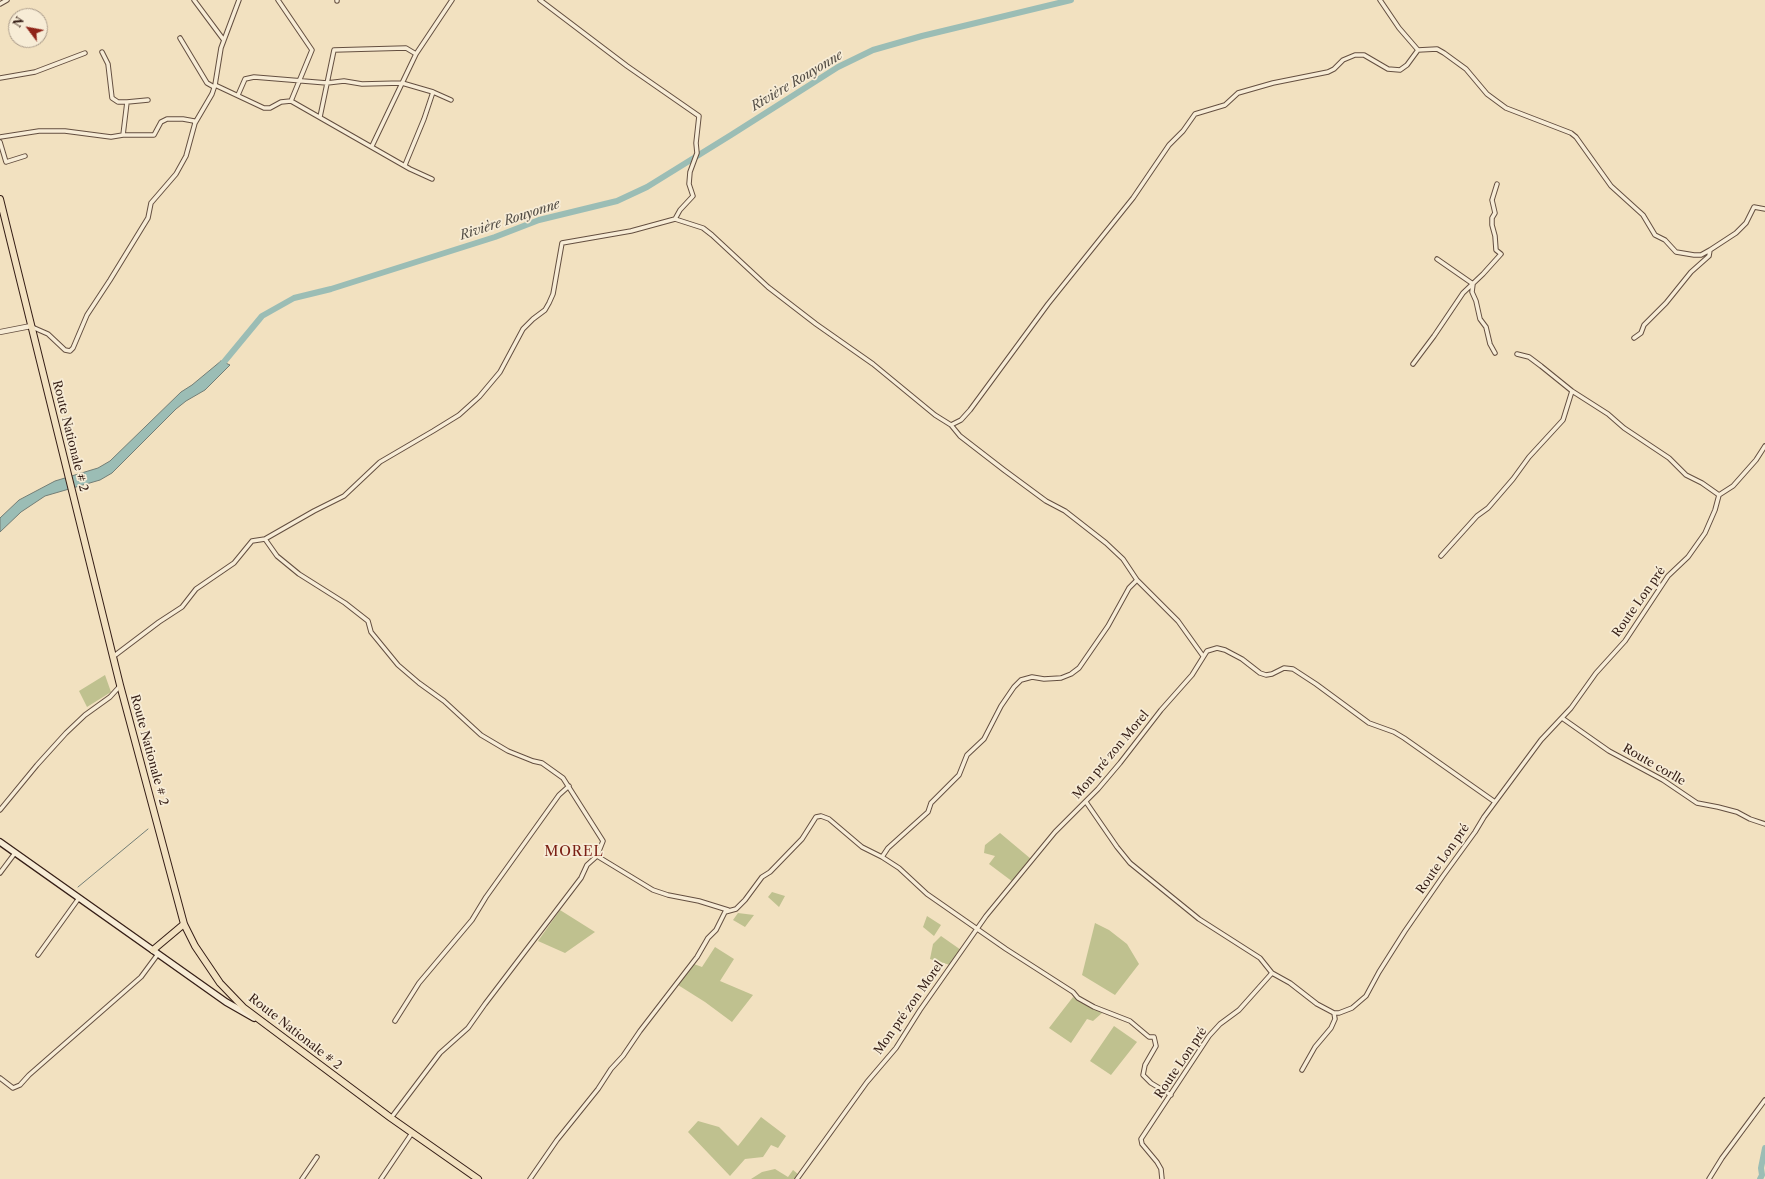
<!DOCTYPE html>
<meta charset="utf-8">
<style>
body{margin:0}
#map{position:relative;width:1765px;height:1179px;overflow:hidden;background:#f2e1c0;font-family:"Libre Caslon Text",serif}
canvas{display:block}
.north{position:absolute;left:8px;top:8px;width:40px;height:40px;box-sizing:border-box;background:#f7ecd6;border:1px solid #a99a89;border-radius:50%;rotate:302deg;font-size:11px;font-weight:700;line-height:16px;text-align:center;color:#351e16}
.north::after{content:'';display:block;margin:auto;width:14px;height:18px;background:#8f2418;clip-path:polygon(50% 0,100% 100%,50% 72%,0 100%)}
</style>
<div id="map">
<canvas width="1765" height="1179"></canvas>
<div class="north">N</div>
</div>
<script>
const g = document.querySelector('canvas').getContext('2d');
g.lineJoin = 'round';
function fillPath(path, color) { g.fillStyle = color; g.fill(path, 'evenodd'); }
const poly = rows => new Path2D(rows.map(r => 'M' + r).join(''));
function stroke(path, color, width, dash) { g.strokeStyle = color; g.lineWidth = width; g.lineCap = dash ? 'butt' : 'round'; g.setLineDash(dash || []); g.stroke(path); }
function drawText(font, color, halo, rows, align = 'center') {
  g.font = font + ' "Libre Caslon Text",serif'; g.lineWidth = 3.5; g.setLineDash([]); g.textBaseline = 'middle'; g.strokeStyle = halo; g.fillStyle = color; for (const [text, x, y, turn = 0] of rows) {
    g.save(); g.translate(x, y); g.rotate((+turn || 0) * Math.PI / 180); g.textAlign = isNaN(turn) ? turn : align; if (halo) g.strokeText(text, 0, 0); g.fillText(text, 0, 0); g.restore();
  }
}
fillPath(poly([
 [105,675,111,692,87,707,79,691],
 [1000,833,1031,859,1013,882,989,864,995,856,984,853,985,845],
 [772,892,785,896,779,907,768,897],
 [560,910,595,932,565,953,538,941],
 [738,913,754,915,745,927,733,920],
 [927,916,941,925,934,936,923,927],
 [1095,923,1109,930,1127,944,1139,964,1115,995,1082,975],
 [941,936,961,950,950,965,930,959,933,944],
 [715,947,734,959,720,981,753,995,732,1022,705,1002,678,985,694,964,702,967],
 [1073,997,1102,1013,1093,1021,1087,1019,1071,1043,1049,1028],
 [1114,1026,1137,1042,1111,1075,1090,1061],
 [761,1117,786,1136,778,1148,771,1145,763,1157,745,1159,730,1176,688,1132,698,1121,719,1127,738,1146],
 [775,1169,788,1177,793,1170,799,1175,796,1179,751,1179,762,1172]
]), '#bfc18f');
const water = poly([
 [221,361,230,365,205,390,186,401,176,409,112,473,100,480,45,496,21,512,0,532,0,518,19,500,55,481,98,468,110,461,181,392,192,385,221,361]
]);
fillPath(water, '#9bbdb5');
stroke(water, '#727d75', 1);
stroke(poly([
 [78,887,148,829]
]), '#727d75', 1);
stroke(poly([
 [219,368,262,316,294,298,331,289,495,237,539,220,617,201,647,187,731,135,838,67,873,50,922,36,1071,0],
 [1760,1179,1762,1175,1761,1168,1765,1148]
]), '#9bbdb5', 6);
const minor = poly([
 [194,0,223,39],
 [337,0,337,1],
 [540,0,627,66,699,116,696,143,697,153,690,172,689,184,693,196,680,210,675,219],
 [1380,0,1399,28,1418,50,1437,49,1444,53,1466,69,1487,94,1506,108,1571,133,1576,137,1611,186,1643,215,1655,235,1665,240,1676,252,1694,255,1701,255,1710,250,1736,233,1746,223,1754,207,1765,209],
 [0,4,7,0],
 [180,38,207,83,214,87],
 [102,52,108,64,112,98,118,102,127,102,123,135],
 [0,78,35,72,85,53],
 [215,85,264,108,270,108,281,102,291,101,312,50,278,0],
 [238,95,245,79,254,77,327,83,344,81,362,84,402,83,433,92,451,100],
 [291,101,410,169,432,179],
 [127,102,148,100],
 [320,117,334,50,406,48,416,54],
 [0,137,39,131,65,131,111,137,123,135,154,135,161,122,167,119,183,119,194,121,195,123],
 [0,142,6,162,25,156],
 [372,146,416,54,452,0],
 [405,165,424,119,433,92],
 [1437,259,1473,284,1472,292,1476,301,1480,319,1486,327,1490,344,1495,353],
 [32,327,48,334,65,350,70,351,73,348,87,315,110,280,148,218,151,203,176,174,186,156,195,123,212,94,215,85,221,48,239,0],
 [1634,338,1641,333,1644,325,1666,303,1691,272,1709,256,1710,250],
 [1517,354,1529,357,1541,366,1572,391,1608,414,1624,428,1669,458,1686,475,1702,483,1719,495],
 [1413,364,1434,336,1463,293,1483,274,1501,254,1496,250,1495,236,1492,225,1492,218,1495,213,1492,200,1497,184],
 [951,425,961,420,970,410,1048,304,1133,198,1169,145,1183,131,1195,114,1225,105,1238,93,1273,83,1328,72,1334,69,1343,60,1355,55,1364,55,1388,69,1400,70,1407,65,1418,50],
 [265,539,277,556,299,574,345,603,368,621,371,632,398,665,419,683,444,701,481,735,508,751,533,761,542,763,563,778,603,841,597,856,587,865,581,878,485,1004,468,1028,440,1053,391,1118],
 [1441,556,1477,516,1488,508,1513,479,1529,457,1563,420,1572,391],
 [114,656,159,622,182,607,196,589,234,563,252,541,265,539,314,511,344,496,380,462,433,431,459,415,479,397,500,372,523,329,533,319,545,310,549,303,553,294,562,243,631,231,675,219,703,228,712,235,768,287,816,324,873,364,935,415,951,425,960,436,1004,470,1046,501,1065,511,1106,543,1123,559,1137,580,1178,621,1203,656],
 [1562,718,1609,751,1663,780,1697,803,1718,807,1737,812,1750,819,1765,824],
 [1086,802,1117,847,1130,863,1199,919,1260,958,1272,973],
 [0,810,37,765,66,733,85,715,110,697,120,686],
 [597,856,653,890,668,895,699,901,728,910],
 [882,857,888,848,928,812,931,803,959,775,967,755,984,739,1001,706,1014,687,1021,680,1032,677,1044,679,1061,678,1071,674,1079,668,1108,626,1129,588,1137,580],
 [0,873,15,853],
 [38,955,79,898],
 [395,1021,419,983,472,920,486,897,559,795,569,786],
 [1302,1070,1315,1047,1331,1028,1335,1019,1334,1013],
 [0,1078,13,1088,20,1085,29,1075,141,977,158,954],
 [302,1179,317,1157],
 [381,1179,412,1133],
 [530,1179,557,1140,598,1089,611,1069,623,1056,640,1031,697,957,708,938,716,930,725,912,736,909,745,900,762,877,770,872,802,839,816,817,821,816,829,819,862,847,882,857,899,868,927,894,1006,949,1073,992,1078,998,1094,1007,1130,1021,1149,1037,1154,1037,1156,1046,1145,1065,1143,1075,1151,1083,1171,1095],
 [797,1179,867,1082,896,1048,920,1010,986,916,1055,832,1098,789,1120,763,1161,710,1192,675,1207,651,1217,648,1225,650,1242,659,1260,673,1266,675,1272,674,1284,668,1293,669,1316,684,1369,723,1394,732,1404,738,1495,802],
 [1162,1179,1161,1169,1157,1162,1142,1144,1141,1139,1209,1036,1220,1024,1239,1010,1272,973,1290,983,1317,1004,1334,1013,1339,1013,1352,1008,1366,996,1379,972,1405,931,1443,876,1475,832,1484,817,1541,740,1571,708,1596,673,1625,641,1668,576,1688,557,1705,533,1715,510,1719,495,1733,486,1756,460,1765,446],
 [1709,1179,1722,1158,1765,1100]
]);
const tertiary = poly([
 [0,332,31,326]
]);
const secondary = poly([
 [0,842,226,1002,254,1018]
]);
const primary = poly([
 [0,199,120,685,184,924,195,946,220,983,244,1008,391,1118,478,1179],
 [153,950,184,924]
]);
stroke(minor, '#644f40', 5.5);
stroke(tertiary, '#644f40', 6);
stroke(secondary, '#351e16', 8);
stroke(primary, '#351e16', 8);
stroke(minor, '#f7ecd6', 3.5);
stroke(tertiary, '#f7ecd6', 4.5);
stroke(secondary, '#f7ecd6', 5.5);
stroke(primary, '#f2e1c0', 6);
drawText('12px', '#351e16', '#f7ecd6', [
 ["Route Nationale # 2",70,436,76],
 ["Route Lon pré",1639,602,-55],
 ["Route Nationale # 2",149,750,75],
 ["Mon pré zon Morel",1111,755,-50],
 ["Route corlle",1654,765,30],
 ["Route Lon pré",1443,859,-55],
 ["Mon pré zon Morel",909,1008,-55],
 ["Route Nationale # 2",295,1032,38],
 ["Route Lon pré",1181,1063,-56]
]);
drawText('italic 13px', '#544e46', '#f7ecd6', [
 ["Rivière Rouyonne",797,81,-31],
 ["Rivière Rouyonne",510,220,-18]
]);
g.letterSpacing = '1px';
drawText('14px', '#7a1f14', '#f7ecd6', [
 ["MOREL",574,852]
]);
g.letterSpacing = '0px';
</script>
